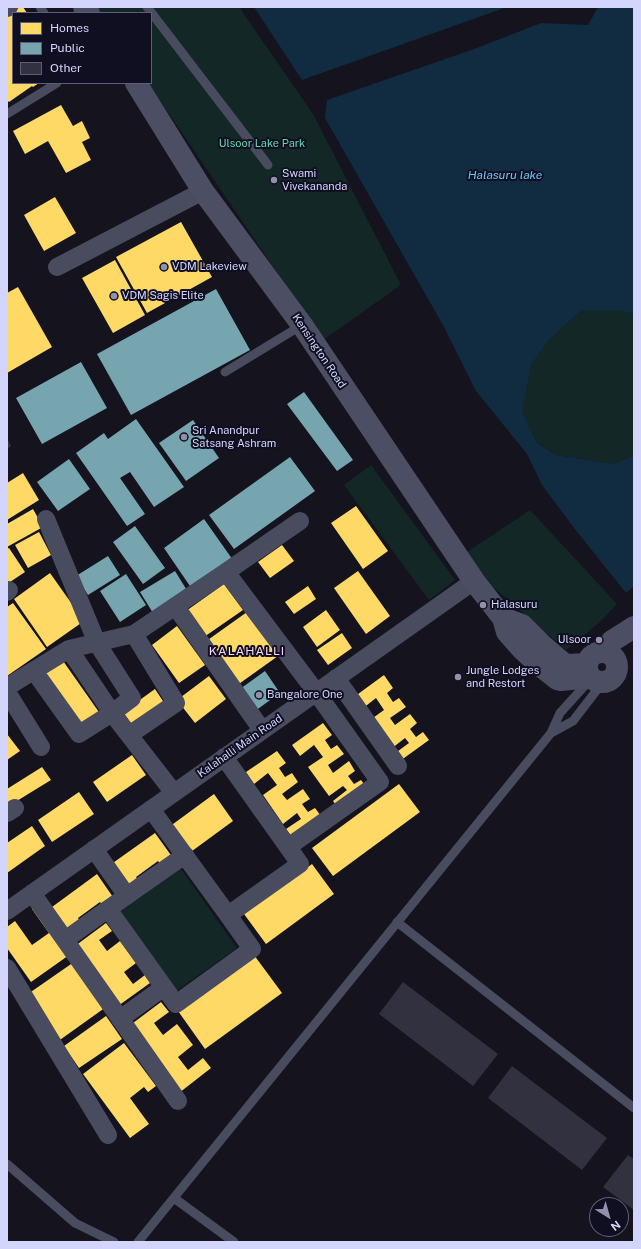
<!DOCTYPE html>
<style>
body{margin:0}
#map{position:relative;width:641px;height:1249px;overflow:hidden;background:#14131e;font-family:"Public Sans",sans-serif}
canvas{display:block}
.frame{position:absolute;inset:0;border:8px solid #d4d5fc;pointer-events:none}
.legend{position:absolute;left:12px;top:12px;width:140px;height:72px;box-sizing:border-box;background:#100f22;border:1px solid #5e5e79;margin:0;padding:5px 7px;list-style:none;font-size:12px;color:#d4d5fc}
.legend li{display:flex;align-items:center;gap:8px;height:20px}
.legend b{width:20px;border:1px solid #5e5e79}
.north{position:absolute;left:589px;top:1197px;width:40px;height:40px;box-sizing:border-box;background:#100f22;border:1px solid #5e5e79;border-radius:50%;rotate:143deg;font-size:11px;font-weight:700;line-height:16px;text-align:center;color:#d4d5fc}
.north::after{content:'';display:block;margin:auto;width:14px;height:18px;background:#9191ae;clip-path:polygon(50% 0,100% 100%,50% 72%,0 100%)}
</style>
<div id="map">
<canvas width="641" height="1249"></canvas>
<div class="frame"></div>
<ul class="legend">
<li><b style="height:11px;background:#ffd966"></b>Homes</li>
<li><b style="height:11px;background:#76a5af"></b>Public</li>
<li><b style="height:11px;background:#323140"></b>Other</li>
</ul>
<div class="north">N</div>
</div>
<script>
const g = document.querySelector('canvas').getContext('2d');
g.lineJoin = 'round';
function fillPath(path, color) { g.fillStyle = color; g.fill(path, 'evenodd'); }
const poly = rows => new Path2D(rows.map(r => 'M' + r).join(''));
function stroke(path, color, width, dash) { g.strokeStyle = color; g.lineWidth = width; g.lineCap = dash ? 'butt' : 'round'; g.setLineDash(dash || []); g.stroke(path); }
function drawText(font, color, halo, rows, align = 'center') {
  g.font = font + ' "Public Sans",sans-serif'; g.lineWidth = 4; g.setLineDash([]); g.textBaseline = 'middle'; g.strokeStyle = halo; g.fillStyle = color; for (const [text, x, y, turn = 0] of rows) {
    g.save(); g.translate(x, y); g.rotate((+turn || 0) * Math.PI / 180); g.textAlign = isNaN(turn) ? turn : align; if (halo) g.strokeText(text, 0, 0); g.fillText(text, 0, 0); g.restore();
  }
}
fillPath(poly([
 [97,7,239,7,313,114,401,285,323,340,148,83,151,83,151,13,101,13],
 [582,310,617,310,634,314,634,455,614,464,556,455,537,443,521,412,531,365,548,341],
 [371,465,455,580,429,600,344,485],
 [530,510,617,604,600,622,566,650,480,576,467,552],
 [181,869,237,948,176,991,120,912]
]), '#132826');
fillPath(poly([
 [254,7,507,7,302,80],
 [598,7,634,7,634,314,617,310,582,310,548,341,531,365,522,412,537,443,556,455,614,464,634,455,634,586,626,593,574,528,542,485,527,454,476,391,444,327,325,118,327,100,474,49,541,23,588,25]
]), '#112b41');
fillPath(poly([
 [20,7,23,7,27,13,13,13,13,83,39,83,33,87,32,86,9,102,7,100,7,16],
 [61,105,73,126,82,121,90,138,82,142,91,160,66,173,48,141,25,154,13,131],
 [55,197,76,233,44,251,24,215],
 [181,222,212,277,147,313,116,257],
 [115,260,145,315,113,333,82,278],
 [18,287,52,347,7,373,7,293],
 [23,473,39,500,7,520,7,483],
 [356,506,388,551,363,569,331,523],
 [33,509,43,527,7,547,7,524],
 [39,532,51,555,28,568,15,545],
 [282,545,294,561,270,578,258,562],
 [9,548,25,572,7,584,7,549],
 [358,571,390,616,366,634,334,588],
 [50,573,84,621,47,647,14,599],
 [224,584,243,610,204,637,186,611],
 [308,586,316,599,294,614,285,602],
 [13,603,46,649,7,676,7,607],
 [326,610,340,630,317,647,303,627],
 [247,612,278,656,236,686,205,642],
 [177,626,205,665,179,683,152,645],
 [342,633,352,648,328,665,317,650],
 [61,658,101,715,83,728,42,669],
 [384,675,393,688,387,693,393,702,399,698,406,707,390,718,395,725,410,714,417,723,410,729,416,737,423,732,429,740,400,761,394,754,409,743,405,738,391,749,370,720,384,710,376,698,362,709,354,697],
 [209,676,226,699,195,723,177,700],
 [155,689,165,704,133,726,123,712],
 [323,723,332,735,325,740,331,749,337,745,344,754,328,765,333,773,349,761,355,771,348,776,354,784,361,780,367,788,338,808,333,801,347,790,343,786,329,796,308,767,323,757,314,745,300,756,292,745],
 [7,734,20,751,7,760],
 [277,751,286,763,279,768,285,777,292,773,298,782,282,794,287,800,303,789,310,799,302,804,308,812,315,808,321,816,292,837,286,829,301,819,297,813,283,824,263,795,277,785,268,773,254,784,246,772],
 [132,755,146,775,107,802,93,782],
 [42,767,51,780,7,807,7,789],
 [399,784,420,812,333,876,312,848],
 [79,792,94,814,52,842,38,820],
 [214,794,233,821,188,854,169,827],
 [32,826,45,846,7,873,7,843],
 [155,833,173,858,162,866,158,861,136,877,140,882,128,891,110,865],
 [312,864,334,894,266,944,244,914],
 [97,874,115,900,104,908,100,902,78,918,82,924,70,932,52,907],
 [37,905,72,953,31,982,7,948,7,927,15,921,32,945,49,933,32,909],
 [106,923,112,931,99,940,107,951,120,941,136,963,124,972,133,984,145,975,150,983,118,1006,75,946],
 [254,955,282,993,205,1049,178,1011],
 [74,962,106,1007,57,1042,25,996],
 [161,1002,169,1012,154,1023,163,1035,177,1024,193,1045,178,1057,188,1070,203,1058,211,1068,179,1093,129,1026],
 [106,1016,122,1039,79,1068,64,1046],
 [124,1043,156,1086,148,1092,144,1087,130,1098,149,1124,130,1138,83,1074]
]), '#ffd966');
fillPath(poly([
 [216,289,250,350,131,415,97,354],
 [81,362,107,408,42,444,16,398],
 [304,392,353,460,337,471,287,404],
 [136,419,184,487,154,507,130,472,120,478,145,514,127,526,76,453,104,433,108,439],
 [193,420,219,458,186,481,159,443],
 [290,457,315,491,234,549,209,515],
 [69,459,90,489,58,511,37,482],
 [204,519,235,563,194,592,164,548],
 [135,526,165,568,143,584,113,542],
 [108,556,120,575,88,595,76,576],
 [175,571,188,592,153,613,140,592],
 [126,574,146,605,120,622,100,591],
 [265,671,280,693,255,711,240,689]
]), '#76a5af');
fillPath(poly([
 [7,438,11,446,7,449],
 [403,982,498,1054,473,1086,379,1014],
 [512,1066,607,1138,582,1170,488,1098],
 [628,1155,634,1159,634,1210,603,1187]
]), '#323140');
stroke(poly([
 [40,7,44,13],
 [147,7,268,165],
 [7,114,57,83],
 [225,372,302,325],
 [551,733,573,721,603,682],
 [397,922,634,1108],
 [7,1164,75,1223,114,1242],
 [174,1198,234,1242],
 [138,1242,551,733,560,713,589,681]
]), '#494b5e', 9);
stroke(poly([
 [7,8,9,7],
 [57,267,203,191],
 [46,519,97,643,132,698,112,713,69,649],
 [226,572,300,521],
 [7,592,9,590],
 [176,607,262,730],
 [134,634,176,703,129,735,174,793],
 [34,671,79,734,112,713,129,735],
 [336,678,398,766],
 [7,687,69,649,134,634,226,572,316,692,380,782,288,847,224,757],
 [7,692,41,747],
 [151,809,228,915,252,949,176,1004,108,909,185,855],
 [7,813,15,808],
 [94,849,127,896],
 [32,893,178,1101],
 [7,911,474,581],
 [228,915,300,864,288,847],
 [65,940,108,909],
 [7,968,108,1135],
 [120,1019,164,987]
]), '#494b5e', 18);
stroke(poly([
 [84,7,89,13],
 [136,83,203,191,302,325,474,581,503,618,507,632,522,649,537,663,557,679,561,680,590,677],
 [503,618,522,625,542,645,563,663,568,665,586,664],
 '587 667a15 15 0 1 1 30 0a15 15 0 1 1-30 0Z',
 [604,652,612,641,634,627]
]), '#4c4e64', 22);
for (const [x, y, r, color] of [
 [274,180,4,"#9191ae"],
 [164,267,4,"#9191ae"],
 [114,296,4,"#9191ae"],
 [184,437,4,"#9191ae"],
 [483,605,4,"#9191ae"],
 [599,640,4,"#9191ae"],
 [458,677,4,"#9191ae"],
 [259,695,4,"#9191ae"]
]) { const dot = new Path2D(); dot.arc(x, y, r, 0, 2 * Math.PI); g.fillStyle = color; g.fill(dot); stroke(dot, '#100f22', 1.5); }
drawText('11px', '#65d6a9', '#100f22', [
 ["Ulsoor Lake Park",262,144]
]);
drawText('11px', '#d4d5fc', '#100f22', [
 ["Swami",282,174],
 ["Vivekananda",282,187],
 ["VDM Lakeview",172,267],
 ["VDM Sagis Elite",122,296],
 ["Sri Anandpur",192,431],
 ["Satsang Ashram",192,444],
 ["Halasuru",491,605],
 ["Ulsoor",591,640,"right"],
 ["Jungle Lodges",466,671],
 ["and Restort",466,684],
 ["Bangalore One",267,695]
], 'left');
drawText('11px', '#d4d5fc', '#100f22', [
 ["Kensington Road",319,351,56],
 ["Kalahalli Main Road",240,746,-35]
]);
drawText('italic 12px', '#6ac9f4', '#100f22', [
 ["Halasuru lake",505,175]
]);
g.letterSpacing = '1px';
drawText('12px', '#fcd5f4', '#100f22', [
 ["KALAHALLI",247,651]
]);
g.letterSpacing = '0px';
</script>
